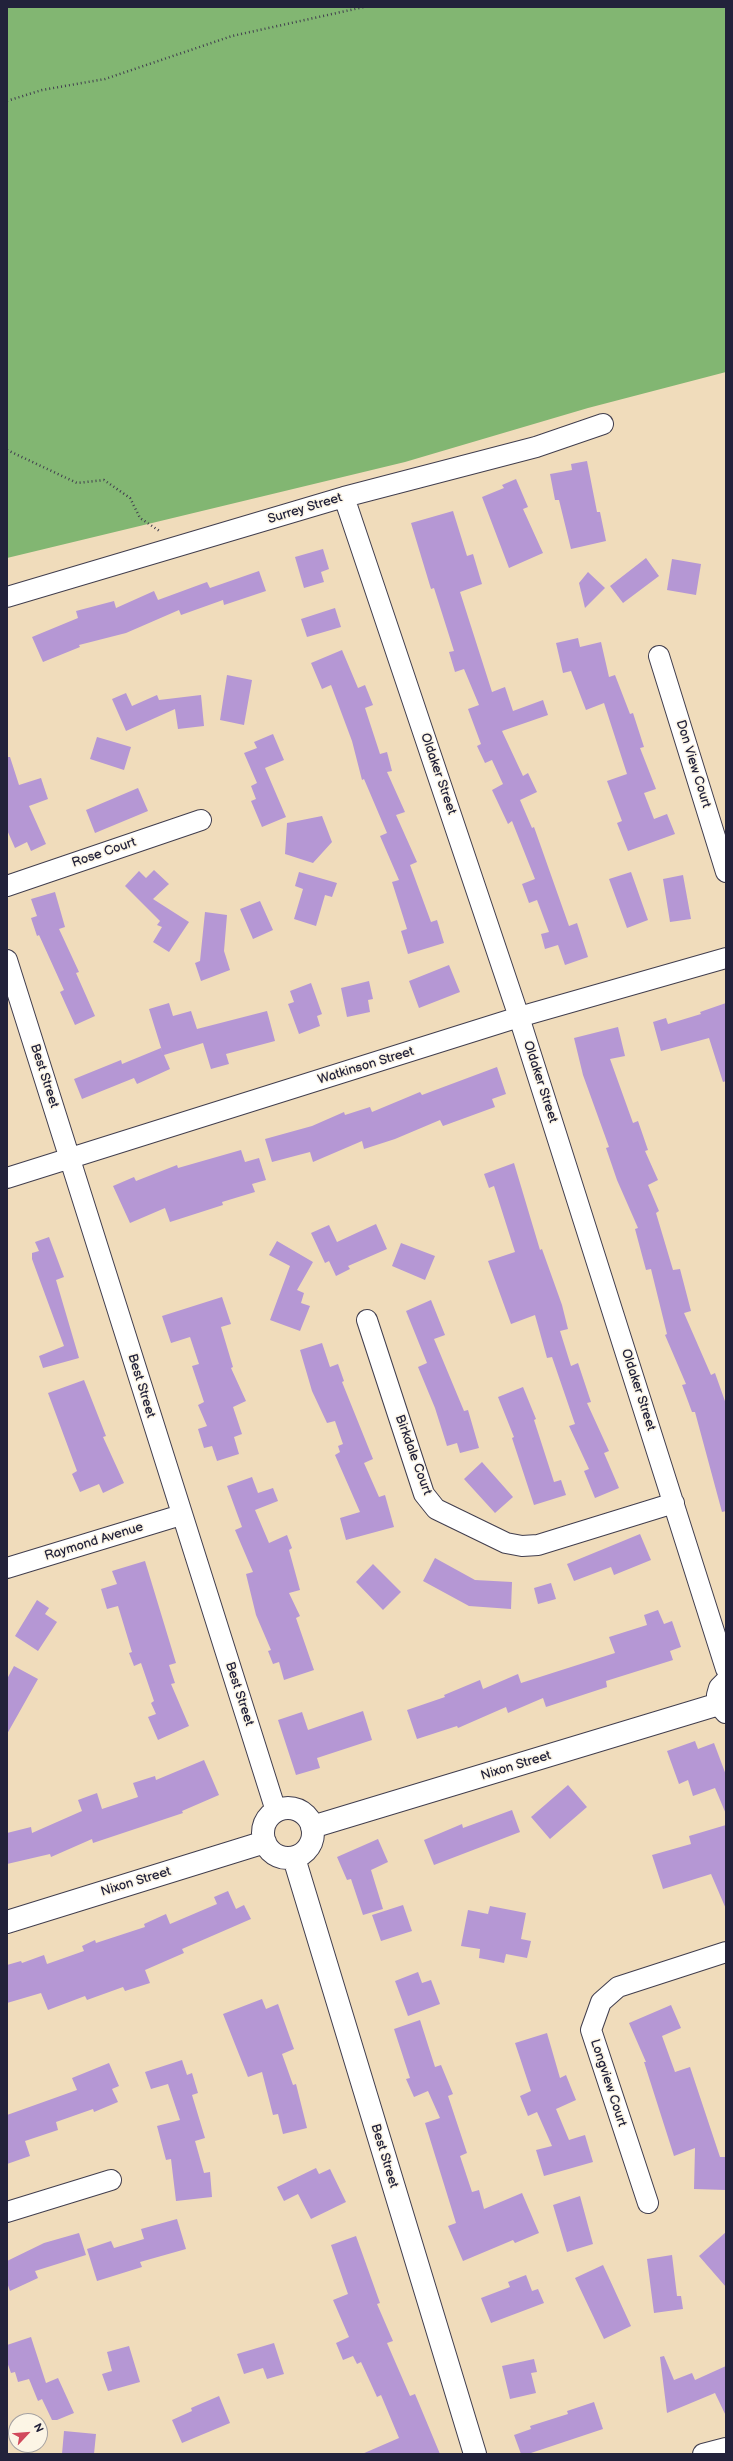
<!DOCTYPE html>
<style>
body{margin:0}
#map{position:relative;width:733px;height:2461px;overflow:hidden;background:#f0dcbb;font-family:"Balsamiq Sans",sans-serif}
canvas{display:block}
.frame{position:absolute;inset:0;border:8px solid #22223b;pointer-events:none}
.north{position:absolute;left:8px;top:2413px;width:40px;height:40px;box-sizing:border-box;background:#fcf5e5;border:1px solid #a5a1a1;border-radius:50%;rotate:64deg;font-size:11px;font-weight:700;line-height:16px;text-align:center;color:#22223b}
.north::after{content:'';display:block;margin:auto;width:14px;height:18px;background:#d1495b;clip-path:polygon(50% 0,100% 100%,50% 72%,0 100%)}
</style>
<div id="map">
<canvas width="733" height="2461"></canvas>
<div class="frame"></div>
<div class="north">N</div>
</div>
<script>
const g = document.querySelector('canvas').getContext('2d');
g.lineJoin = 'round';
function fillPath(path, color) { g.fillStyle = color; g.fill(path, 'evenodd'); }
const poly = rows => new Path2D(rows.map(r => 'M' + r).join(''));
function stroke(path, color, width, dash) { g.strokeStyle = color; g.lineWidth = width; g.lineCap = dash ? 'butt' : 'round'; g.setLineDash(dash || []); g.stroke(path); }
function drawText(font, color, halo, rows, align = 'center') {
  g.font = font + ' "Balsamiq Sans",sans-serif'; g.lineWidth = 3; g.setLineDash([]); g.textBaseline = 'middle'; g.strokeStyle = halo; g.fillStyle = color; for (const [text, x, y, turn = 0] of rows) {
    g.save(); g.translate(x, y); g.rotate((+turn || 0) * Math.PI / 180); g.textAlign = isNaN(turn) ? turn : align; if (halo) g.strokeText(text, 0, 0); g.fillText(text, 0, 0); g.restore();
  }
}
fillPath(poly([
 [7,7,726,7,726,372,588,408,405,462,7,558]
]), '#82b672');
fillPath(poly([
 [587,461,597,512,600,512,606,541,571,549,559,500,555,500,550,474,572,470,571,464],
 [516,479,528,507,523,509,543,553,509,568,482,497,504,488,502,485],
 [453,511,467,556,473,554,482,584,460,592,492,692,505,687,513,711,543,700,548,715,502,731,523,776,528,773,537,792,520,800,532,828,534,827,569,926,577,923,588,957,565,965,558,945,545,949,541,934,549,932,537,900,529,903,522,884,535,879,512,821,508,824,492,790,503,784,492,760,485,763,477,746,481,744,468,709,479,705,464,669,455,672,449,652,454,651,434,588,431,589,411,523],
 [323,549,329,569,321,572,324,582,304,588,295,557],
 [646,558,659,576,623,603,610,586],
 [672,559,701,564,696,595,667,590],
 [259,571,266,591,224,605,223,600,181,615,179,610,126,633,79,645,80,647,43,662,32,637,78,618,76,611,114,601,116,608,154,591,158,600,207,582,210,588],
 [588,572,605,588,585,608,579,583],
 [335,608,341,627,307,637,301,619],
 [578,638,580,647,601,642,609,677,615,675,630,714,633,713,644,747,640,748,656,789,644,793,654,819,667,814,675,834,628,851,617,823,622,821,607,781,627,774,604,703,586,710,571,671,563,673,556,643],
 [342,650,358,688,365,685,373,705,365,708,380,754,387,752,392,771,387,772,405,812,396,815,417,862,410,865,431,922,437,920,444,943,408,954,401,931,407,929,392,882,399,880,380,836,387,833,364,779,362,780,352,741,331,685,322,689,311,663],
 [227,675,252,680,244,725,220,720],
 [126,693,132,706,157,695,159,700,201,695,204,726,178,729,175,709,126,731,112,699],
 [273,734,284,760,265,768,286,817,262,827,251,801,256,799,251,786,257,783,244,753,257,748,254,742],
 [97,737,131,747,124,770,90,759],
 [7,757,10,757,19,785,41,778,48,799,29,806,46,844,31,851,27,842,15,848,7,830],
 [138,788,148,811,95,833,86,810],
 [322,816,332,842,313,863,285,854,287,823],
 [154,870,169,884,153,899,189,922,169,952,153,942,162,927,157,925,160,921,125,886,139,871,146,878],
 [299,872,337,883,332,897,325,895,316,926,294,919,303,889,295,886],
 [631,872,648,920,627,928,609,879],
 [683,875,691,919,670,922,663,879],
 [55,892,65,927,59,929,79,972,76,973,95,1016,75,1025,60,992,64,990,39,935,37,936,31,918,37,916,31,899],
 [260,901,273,930,253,939,240,909],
 [205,912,227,915,224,951,230,970,201,981,195,963,200,961],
 [449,965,460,992,419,1008,409,981],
 [369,981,373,999,368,1000,370,1012,347,1017,341,988],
 [311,983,322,1014,317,1016,320,1026,299,1034,288,1004,294,1002,290,991],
 [169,1003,173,1016,191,1011,197,1029,267,1011,275,1041,226,1054,229,1064,211,1069,203,1043,164,1055,170,1069,137,1084,134,1078,82,1099,74,1079,121,1060,122,1064,161,1048,163,1054,149,1009],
 [726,1003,726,1081,723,1082,709,1038,661,1051,653,1022,666,1018,668,1024,701,1014,700,1012],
 [618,1027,625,1056,610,1059,633,1123,638,1121,648,1150,645,1151,658,1180,648,1185,659,1211,656,1213,673,1270,680,1269,691,1311,684,1313,711,1375,715,1373,726,1404,726,1511,722,1512,695,1412,692,1412,682,1385,686,1384,665,1335,667,1334,651,1269,646,1270,635,1229,638,1228,617,1180,606,1148,609,1147,583,1075,574,1038],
 [497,1067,506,1094,492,1099,495,1107,443,1126,440,1120,395,1139,364,1149,362,1141,313,1162,310,1152,272,1162,265,1139,312,1126,344,1112,345,1115,370,1107,372,1112,420,1092,422,1095],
 [241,1150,245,1162,259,1158,266,1180,252,1184,255,1192,222,1202,223,1205,170,1222,165,1208,130,1223,113,1186,134,1177,136,1181,177,1165,178,1168],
 [514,1163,540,1250,542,1249,562,1305,568,1329,560,1331,571,1366,578,1363,591,1402,587,1403,609,1451,604,1453,619,1488,595,1498,584,1471,589,1469,569,1426,575,1424,552,1357,547,1358,535,1315,511,1324,488,1261,515,1252,494,1186,489,1188,484,1174],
 [376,1224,387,1249,348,1266,350,1269,336,1276,329,1261,325,1263,311,1233,329,1225,337,1242],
 [49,1237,64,1277,56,1280,79,1358,43,1368,39,1356,64,1346,32,1259,32,1253,39,1251,35,1242],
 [277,1241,313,1262,297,1290,304,1293,301,1303,310,1306,300,1331,270,1320,290,1266,269,1255],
 [401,1243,435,1256,425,1280,392,1266],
 [222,1297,231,1324,221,1327,233,1367,231,1368,246,1401,233,1407,242,1434,234,1437,239,1454,217,1461,212,1446,204,1448,198,1429,207,1426,198,1405,204,1402,192,1366,199,1364,190,1337,171,1343,162,1316],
 [431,1300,445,1335,434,1339,464,1411,468,1410,479,1448,460,1453,457,1443,447,1446,435,1408,418,1367,427,1363,406,1311],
 [322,1343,330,1367,338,1364,344,1381,342,1382,373,1459,364,1463,379,1497,385,1495,394,1527,346,1540,340,1518,360,1512,335,1455,340,1452,338,1446,343,1444,335,1421,327,1423,312,1391,300,1350],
 [84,1380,106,1436,103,1437,124,1483,103,1493,99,1484,80,1492,72,1474,77,1471,48,1393],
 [523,1387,536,1419,534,1420,554,1482,561,1480,566,1495,534,1505,512,1438,514,1437,498,1397],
 [482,1462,513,1497,495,1513,464,1479],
 [252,1477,258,1493,273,1488,278,1501,255,1510,269,1543,287,1535,292,1548,289,1550,300,1590,289,1593,300,1616,296,1618,314,1670,284,1680,279,1662,273,1664,268,1651,271,1650,256,1615,246,1574,253,1572,235,1530,242,1527,227,1486],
 [640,1534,651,1560,614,1575,611,1567,574,1581,567,1564],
 [435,1558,475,1580,512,1582,511,1609,469,1606,423,1581],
 [145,1561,176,1663,169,1665,175,1683,171,1684,189,1726,158,1740,148,1717,156,1714,151,1703,154,1701,141,1663,134,1666,129,1653,132,1652,118,1606,107,1609,101,1589,117,1584,112,1571],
 [373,1564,401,1592,383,1610,356,1582],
 [551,1583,556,1599,538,1604,534,1588],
 [37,1600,49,1608,45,1614,57,1622,38,1651,15,1636],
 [658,1610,664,1624,672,1621,681,1647,670,1651,673,1660,606,1681,607,1687,546,1707,543,1698,508,1713,506,1707,458,1728,457,1726,417,1739,407,1710,445,1697,444,1695,480,1680,483,1689,518,1674,521,1683,615,1653,609,1637,647,1625,644,1615],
 [14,1666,38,1679,7,1734,7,1679],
 [363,1711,372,1740,317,1758,320,1768,296,1775,278,1720,302,1712,308,1730],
 [695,1741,698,1749,714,1743,726,1775,726,1814,715,1788,693,1796,688,1780,679,1784,667,1751],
 [204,1760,219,1795,182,1811,183,1813,93,1843,92,1839,51,1857,50,1854,7,1864,7,1833,31,1827,32,1833,82,1811,78,1800,97,1793,102,1809,138,1797,133,1783,155,1776,156,1780],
 [568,1785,587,1807,550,1839,531,1817],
 [512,1810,520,1832,434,1865,424,1840,462,1824,463,1828],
 [726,1825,726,1909,711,1874,663,1889,652,1855,691,1844,689,1836],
 [378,1839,388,1862,371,1870,383,1909,363,1915,351,1879,347,1880,337,1857],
 [228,1891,236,1909,244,1905,251,1919,182,1949,184,1953,145,1970,150,1983,125,1991,123,1987,87,2000,85,1996,48,2010,41,1993,7,2003,7,1965,21,1961,22,1963,44,1955,47,1964,84,1951,82,1946,95,1940,96,1943,145,1927,144,1924,166,1914,170,1924,217,1904,214,1897],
 [403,1905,412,1931,381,1941,372,1915],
 [490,1906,526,1913,521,1939,531,1941,527,1958,506,1954,504,1963,479,1958,480,1949,461,1946,468,1910,488,1914],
 [418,1972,422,1983,431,1980,440,2004,408,2016,395,1981],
 [262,1999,266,2009,278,2004,284,2021,294,2049,282,2054,293,2085,296,2084,307,2128,283,2134,278,2114,273,2115,262,2072,248,2077,223,2014],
 [671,2005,681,2028,662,2036,675,2072,690,2067,720,2157,726,2157,726,2190,694,2189,695,2148,674,2156,644,2062,646,2062,629,2023],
 [420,2020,435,2067,441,2065,453,2094,448,2096,467,2153,460,2156,472,2192,479,2190,484,2209,522,2193,539,2233,515,2243,513,2240,463,2261,448,2226,456,2223,425,2123,440,2118,428,2091,414,2097,406,2079,410,2078,394,2029],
 [547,2033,560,2078,566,2075,576,2100,556,2109,569,2140,585,2135,593,2162,544,2176,536,2150,552,2146,537,2112,528,2116,520,2096,531,2091,515,2043],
 [182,2060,187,2075,192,2073,198,2093,192,2095,205,2138,195,2141,204,2173,210,2172,212,2197,176,2201,171,2159,166,2160,157,2126,180,2120,168,2084,151,2089,145,2072],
 [109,2063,119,2086,112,2089,118,2102,94,2112,93,2109,56,2122,58,2130,25,2141,30,2156,7,2164,7,2115,77,2090,72,2078],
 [316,2168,319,2174,330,2169,346,2202,311,2219,298,2194,284,2201,277,2187],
 [580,2196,593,2244,567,2252,553,2205],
 [177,2219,186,2249,140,2262,142,2267,97,2281,87,2249,111,2241,114,2248,144,2239,141,2229],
 [726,2232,726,2287,699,2256],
 [79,2233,86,2255,35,2271,38,2278,10,2291,7,2283,7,2261,44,2243],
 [356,2236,380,2303,377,2304,393,2341,387,2343,410,2396,415,2394,440,2454,362,2454,399,2438,381,2395,377,2397,361,2362,357,2364,353,2356,343,2360,336,2343,349,2337,333,2300,348,2294,331,2245],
 [672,2255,677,2296,681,2296,683,2309,654,2313,647,2259],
 [603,2265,631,2326,604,2339,575,2278],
 [526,2275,532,2291,538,2289,544,2303,491,2323,481,2298,510,2287,508,2282],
 [31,2337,46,2383,58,2378,74,2413,57,2420,52,2420,42,2399,38,2401,29,2379,18,2382,15,2372,11,2373,7,2362,7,2345],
 [274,2343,284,2374,267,2379,263,2368,244,2374,237,2354],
 [129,2346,140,2382,108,2391,102,2374,112,2371,107,2352],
 [664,2356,674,2380,692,2373,695,2380,726,2366,726,2416,715,2393,667,2413,660,2357],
 [534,2359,537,2372,531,2373,536,2393,510,2399,502,2366],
 [219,2396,230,2423,182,2443,172,2420,192,2411,191,2408],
 [594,2402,603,2429,528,2454,521,2454,514,2435,531,2429,530,2426,568,2414,567,2411],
 [64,2431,96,2434,94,2454,62,2454]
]), '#b597d4');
const minor = poly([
 [344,497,519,1017,726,1669],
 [7,597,344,497,536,447,603,424],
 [659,656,726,872],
 [7,886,201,820],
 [7,960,276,1811],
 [7,1178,519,1017,726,958],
 [367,1320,424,1494,436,1509,506,1543,522,1546,538,1545,674,1503],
 [7,1568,181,1515],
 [648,2203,591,2030,601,2002,618,1987,726,1952],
 [7,2212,111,2180],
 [703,2454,726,2448]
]);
const tertiary = poly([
 [726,1682,720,1688,718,1695,719,1704,726,1712],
 '263 1833a25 25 0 1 1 50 0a25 25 0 1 1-50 0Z',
 [312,1827,719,1704],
 [294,1858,475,2454],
 [7,1922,265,1842]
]);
stroke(minor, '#413e4e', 22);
stroke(tertiary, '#413e4e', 24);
stroke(poly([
 [7,101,42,90,105,79,232,36,364,7],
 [7,450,77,483,104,480,130,498,140,518,161,532]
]), '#413e4e', 2.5, [1, 3]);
stroke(minor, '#fff', 20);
stroke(tertiary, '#fff', 22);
drawText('13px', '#22223b', '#fcf5e5', [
 ["Surrey Street",305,509,-17],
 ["Don View Court",693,764,73],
 ["Oldaker Street",438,774,71],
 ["Rose Court",104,853,-19],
 ["Watkinson Street",366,1066,-17],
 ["Best Street",44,1076,72],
 ["Oldaker Street",540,1082,72],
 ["Best Street",141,1386,73],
 ["Oldaker Street",638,1390,72],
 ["Birkdale Court",413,1455,70],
 ["Raymond Avenue",94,1542,-17],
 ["Best Street",239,1694,72],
 ["Nixon Street",516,1766,-17],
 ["Nixon Street",136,1882,-17],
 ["Longview Court",608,2083,72],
 ["Best Street",384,2156,73]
]);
</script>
